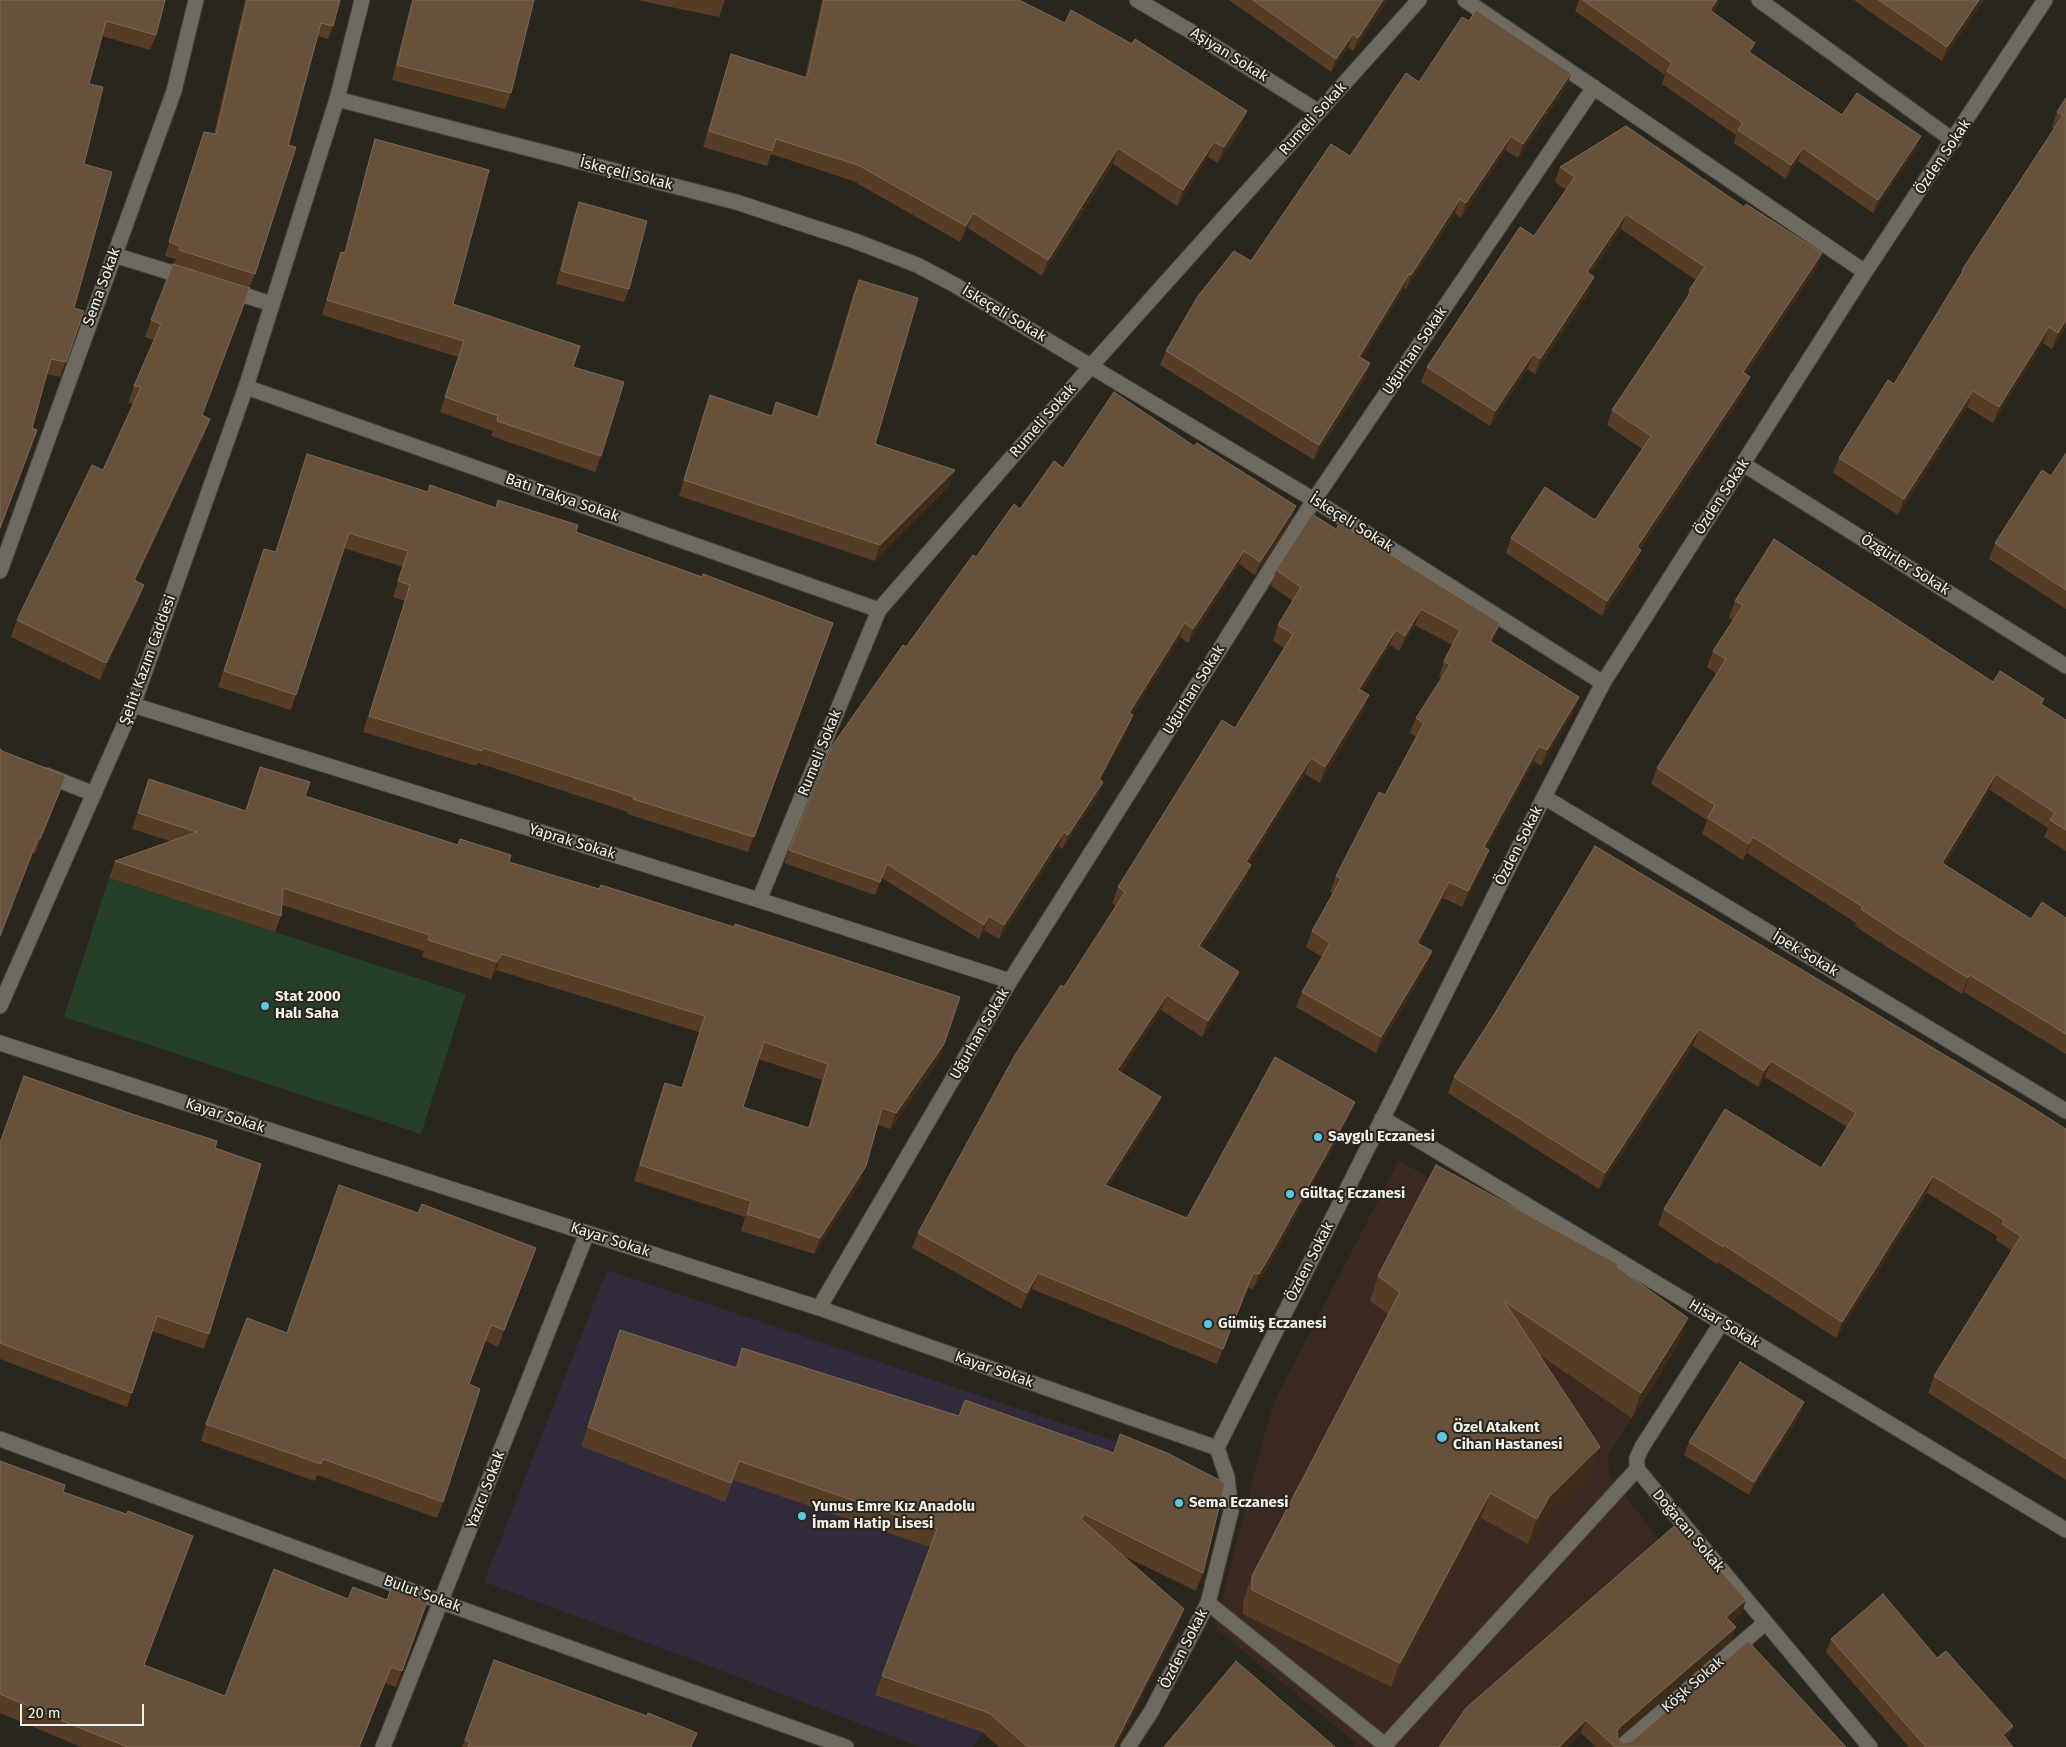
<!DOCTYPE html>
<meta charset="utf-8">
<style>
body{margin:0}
#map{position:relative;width:2066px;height:1747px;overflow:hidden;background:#29261d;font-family:"Fira Sans",sans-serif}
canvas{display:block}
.scale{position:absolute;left:20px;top:1704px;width:124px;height:22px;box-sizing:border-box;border:2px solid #f3f0eb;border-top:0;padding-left:6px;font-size:15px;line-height:18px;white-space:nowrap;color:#f3f0eb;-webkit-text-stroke:4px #29261d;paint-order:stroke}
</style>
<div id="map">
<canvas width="2066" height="1747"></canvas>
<div class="scale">20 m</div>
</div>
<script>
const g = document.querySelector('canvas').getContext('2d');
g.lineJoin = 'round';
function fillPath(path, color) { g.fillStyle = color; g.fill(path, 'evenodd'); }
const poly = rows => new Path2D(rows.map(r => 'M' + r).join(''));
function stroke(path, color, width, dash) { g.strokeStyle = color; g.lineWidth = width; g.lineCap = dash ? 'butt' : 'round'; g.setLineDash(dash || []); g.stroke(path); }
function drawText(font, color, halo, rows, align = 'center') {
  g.font = font + ' "Fira Sans",sans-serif'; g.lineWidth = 4; g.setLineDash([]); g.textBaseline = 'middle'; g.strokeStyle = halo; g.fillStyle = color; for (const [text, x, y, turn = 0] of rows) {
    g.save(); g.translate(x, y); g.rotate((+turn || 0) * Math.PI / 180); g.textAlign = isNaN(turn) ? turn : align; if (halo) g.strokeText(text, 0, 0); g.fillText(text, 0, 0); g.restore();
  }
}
fillPath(poly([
 [607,1270,1117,1442,1065,1606,973,1747,920,1747,691,1659,484,1582]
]), '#302a3a');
fillPath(poly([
 [1399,1160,1684,1333,1608,1456,1609,1474,1663,1545,1443,1747,1353,1747,1356,1743,1215,1628,1257,1462,1274,1402]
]), '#3b2921');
fillPath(poly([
 [109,878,466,994,421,1134,64,1017]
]), '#243f26');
const lane = poly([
 [1208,1603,1385,1745,1637,1469]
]);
const street = poly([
 [1137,0,1190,31,1319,112],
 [1465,0,1865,272],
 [1759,0,1954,141],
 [337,99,736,202,855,241,917,265,955,285,1314,500,1603,683],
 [114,255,189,278],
 [228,290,272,304],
 [246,387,879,610],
 [1743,464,2066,666],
 [0,571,174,91,196,0],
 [133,705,759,900,1010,981],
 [46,775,94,794],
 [1544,797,2066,1111],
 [759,900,879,610,1091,366,1419,0],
 [0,1043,819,1308,1217,1448],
 [1382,1118,2066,1530],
 [819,1308,1010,981,1314,500,1594,87],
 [1722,1322,1642,1447,1637,1458,1637,1469,1870,1747],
 [0,1439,442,1602,846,1747],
 [383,1747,587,1233],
 [1128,1747,1151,1712,1208,1603,1231,1511,1227,1477,1217,1448,1544,797,1603,683,1865,272,2045,0],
 [1621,1747,1765,1623]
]);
const secondary = poly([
 [0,1006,133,705,246,387,337,99,362,0]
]);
stroke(lane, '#444039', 17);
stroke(street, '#444039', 17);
stroke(secondary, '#444039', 17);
stroke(lane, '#6d695f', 15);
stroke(street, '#6d695f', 15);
stroke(secondary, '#6d695f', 15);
fillPath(poly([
 [0,0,165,0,156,35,150,50,102,36,89,84,74,308,84,311,60,377,47,374,0,528],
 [245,0,340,0,333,26,328,39,318,36,255,274,250,287,174,264,176,259,165,256,204,132,214,134],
 [412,0,534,0,511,93,505,109,392,80],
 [637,0,725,0,719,17],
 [822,0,1019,0,1242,127,1218,163,1208,157,1177,206,1113,164,1042,276,968,228,960,242,853,181,771,154,767,166,703,147,726,69,731,54,805,77],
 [1229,0,1388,0,1353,51,1348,47,1331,72],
 [1579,0,1719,0,1716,8,1713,12,1751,53,1842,115,1921,136,1916,149,1873,213,1798,161,1786,179,1734,143,1736,135,1662,84,1665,75,1575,11],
 [1854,0,1984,0,1942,61,1880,19],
 [1469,21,1571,73,1566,87,1518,158,1505,150,1461,218,1455,213,1406,289,1404,288,1362,358,1370,363,1365,378,1314,460,1160,365,1166,351,1251,261,1419,82],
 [2066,98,2066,327,2052,349,2043,343,1993,423,1967,407,1898,515,1833,473,1839,458,1894,384,1960,277,1962,270,2054,129,2052,127,2057,112],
 [375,139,453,304,573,367,601,456,595,472,491,436,493,431,440,412,458,357,322,315,336,268,341,252,344,253,370,155],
 [1560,167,1744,207,1822,253,1816,268,1746,374,1750,377,1744,392,1640,549,1636,565,1602,616,1506,553,1511,538,1595,520,1642,449,1607,425,1612,410,1686,300,1689,290,1696,280,1621,229,1590,274,1589,292,1535,374,1527,369,1490,426,1421,382,1427,367,1534,236,1566,190,1555,182],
 [579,202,629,289,624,302,556,284,574,216],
 [173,264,202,415,210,419,204,436,135,581,138,602,100,680,11,637,17,620,103,470,133,404,128,403,134,386,154,340,145,337],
 [859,280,875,444,949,486,875,561,679,496,704,411,710,395,772,416,817,416,853,295],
 [1194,446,1296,506,1291,520,1255,575,1239,564,1188,643,1180,637,1132,714,1128,729,1100,780,1103,782,1098,796,1062,849,1059,846,999,939,984,930,979,939,882,878,875,895,784,863,789,850,906,647,976,557,1020,509,1063,468],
 [2066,453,2066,609,1989,559,1995,543,2051,476],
 [307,454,428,492,495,508,576,532,702,577,833,623,748,852,627,814,628,812,478,763,476,766,363,732,405,601,393,597,403,567,344,548,291,710,218,687,264,549,275,552],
 [1312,514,1495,639,1492,643,1579,697,1573,713,1541,766,1534,761,1487,848,1484,865,1462,907,1443,898,1419,944,1432,951,1426,967,1376,1053,1296,1007,1302,992,1322,957,1306,947,1312,931,1333,893,1330,892,1336,876,1385,795,1416,737,1410,733,1416,718,1442,678,1439,677,1444,661,1452,645,1415,625,1399,651,1390,645,1362,691,1369,695,1363,711,1320,783,1305,774,1249,863,1251,865,1246,880,1202,948,1233,987,1202,1037,1161,1010,1121,1072,1155,1113,1108,1186,1187,1218,1355,1102,1349,1117,1268,1266,1253,1289,1248,1288,1217,1364,1032,1289,1021,1309,912,1248,918,1233,1064,987,1116,906,1112,903,1118,887,1235,728,1284,648,1273,641,1278,625,1293,601,1271,586,1276,570],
 [1735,601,1993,682,2042,705,2066,720,2066,851,2044,837,2048,828,1990,790,1945,865,2031,919,2066,918,2066,1054,1964,992,1962,994,1890,949,1855,926,1856,923,1747,853,1743,860,1702,834,1707,820,1651,784,1657,768,1717,674,1707,667,1713,651,1733,620,1729,618],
 [2,751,60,791,35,854,33,853],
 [260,767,305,796,509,862,944,1044,938,1061,890,1129,878,1125,860,1182,814,1254,741,1231,745,1217,634,1181,659,1099,665,1083,682,1088,699,1032,496,970,491,979,422,957,424,951,282,905,281,916,275,932,109,878,115,861,170,841,132,829,149,779,245,811],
 [758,1059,822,1080,808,1128,743,1107],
 [1595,846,2066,1129,2066,1480,1928,1393,1934,1376,2012,1251,1996,1240,1997,1236,1927,1193,1836,1338,1718,1262,1717,1264,1658,1225,1664,1209,1821,1168,1847,1127,1765,1077,1758,1087,1693,1046,1599,1189,1448,1093,1454,1077,1495,1013],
 [0,1143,215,1148,209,1334,204,1349,152,1331,127,1407,0,1359],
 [418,1213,536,1248,498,1347,485,1341,469,1385,443,1502,437,1518,317,1475,315,1481,201,1441,206,1424],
 [1618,1264,1617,1268,1679,1343,1632,1418,1540,1355,1591,1472,1540,1521,1528,1544,1481,1518,1391,1687,1243,1614,1243,1601,1252,1576,1389,1315,1370,1301,1378,1276],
 [620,1330,735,1368,742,1348,959,1416,1113,1453,1120,1434,1203,1573,1196,1591,1122,1555,1177,1628,1116,1747,999,1747,982,1732,875,1695,930,1547,733,1480,725,1502,581,1446],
 [1800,1415,1749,1495,1684,1455,1689,1442],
 [0,1461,63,1492,144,1665,225,1696,348,1599,427,1602,396,1687,385,1683,360,1747,81,1747,0,1713],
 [1742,1613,1731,1622,1736,1627,1731,1640,1618,1737,1618,1739,1623,1743,1846,1747,1596,1747,1581,1733,1567,1747,1439,1747],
 [1831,1639,1937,1658,2013,1726,2007,1740,2013,1747,1909,1747,1826,1652],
 [494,1660,692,1747,462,1747]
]), '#583d26');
fillPath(poly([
 [1383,0,1388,0,1353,51,1358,38],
 [1717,0,1719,0,1716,8,1705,23,1710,10],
 [1979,0,1984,0,1942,61,1947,47],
 [1353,34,1348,47,1331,72,1336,59],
 [1755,43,1750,56,1749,52],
 [1571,73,1566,87,1518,158,1523,144],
 [1247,111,1242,127,1218,163,1224,147],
 [1511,136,1505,150,1461,218,1466,203],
 [1921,136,1916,149,1873,213,1878,200],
 [1214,142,1208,157,1177,206,1183,190],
 [1118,148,1113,164,1042,276,1048,260],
 [1803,148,1798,161,1786,179,1791,165],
 [1460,199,1455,213,1406,289,1411,275],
 [973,213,968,228,960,242,966,226],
 [1626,214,1621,229,1582,287,1587,272],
 [1822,253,1816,268,1737,387,1743,372],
 [1409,274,1404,288,1354,371,1359,357],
 [1594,277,1589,292,1535,374,1540,359],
 [2066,320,2066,327,2052,349,2058,333],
 [2049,327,2043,343,1993,423,1999,407],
 [1533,354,1527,369,1490,426,1495,411],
 [1370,363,1365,378,1314,460,1319,445],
 [1750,377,1744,392,1631,562,1637,547],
 [1973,391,1967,407,1898,515,1904,499],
 [210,419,204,436,127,597,134,580],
 [955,470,949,486,875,561,880,545],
 [1296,506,1291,520,1255,575,1260,562],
 [1641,550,1636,565,1602,616,1607,601],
 [1244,551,1239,564,1188,643,1193,629],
 [144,585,138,602,100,680,106,663],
 [1421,609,1415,625,1399,651,1405,636],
 [1185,623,1180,637,1124,727,1129,713],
 [1500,623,1495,639,1484,657,1490,641],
 [1396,630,1390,645,1354,705,1359,689],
 [1369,695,1363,711,1320,783,1325,767],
 [1579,697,1573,713,1541,766,1547,750],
 [1133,715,1128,729,1094,793,1099,779],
 [1539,746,1534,761,1479,863,1484,847],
 [1311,758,1305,774,1241,877,1246,862],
 [1996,774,1990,790,1936,880,1942,863],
 [66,776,60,791,35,854,40,839],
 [1103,782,1098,796,1062,849,1068,835],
 [1064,832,1059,846,999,939,1004,925],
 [1753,837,1747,853,1743,860,1749,844],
 [1489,850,1484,865,1462,907,1468,891],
 [1251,865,1246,880,1194,962,1199,946],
 [1449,882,1443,898,1411,959,1417,943],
 [989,916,984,930,979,939,984,925],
 [1432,951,1426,967,1376,1053,1381,1037],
 [502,954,496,970,491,979,497,962],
 [1239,972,1233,987,1202,1037,1208,1021],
 [1970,975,1964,992,1962,994,1968,978],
 [1167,995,1161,1010,1112,1086,1117,1070],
 [1699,1029,1693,1046,1599,1189,1605,1173],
 [944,1044,938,1061,890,1129,896,1113],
 [1771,1061,1765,1077,1758,1087,1764,1071],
 [1161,1097,1155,1113,1099,1201,1105,1185],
 [1355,1102,1349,1117,1268,1266,1253,1289,1259,1274],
 [866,1166,860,1182,814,1254,820,1238],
 [1933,1176,1927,1193,1836,1338,1842,1322],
 [1724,1245,1718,1262,1717,1264,1723,1247],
 [1038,1273,1032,1289,1021,1309,1027,1293],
 [1253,1273,1248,1288,1217,1364,1223,1349],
 [1688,1318,1679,1343,1632,1418,1641,1393],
 [1804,1402,1800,1415,1749,1495,1754,1482],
 [1600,1447,1591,1472,1540,1521,1528,1544,1537,1519,1549,1497],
 [1490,1493,1481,1518,1391,1687,1400,1663],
 [1746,1600,1742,1613,1722,1630,1726,1617],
 [1184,1609,1177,1628,1116,1747,1113,1747],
 [1736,1627,1731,1640,1615,1740,1617,1731,1620,1727],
 [1586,1720,1581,1733,1567,1747,1559,1747],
 [2013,1726,2008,1739,1999,1747,2003,1735]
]), '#3e2c19');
const building = poly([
 [0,0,165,0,156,35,106,21,89,84,103,87,84,164,112,172,74,308,84,311,66,362,51,359,32,428,37,430,0,528,0,0],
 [247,0,340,0,333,26,321,23,288,145,296,147,255,274,179,250,180,246,169,242,204,132,216,134,247,0],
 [413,0,534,0,511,93,397,65,413,0],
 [824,0,1019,0,1065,23,1071,10,1132,44,1135,39,1247,111,1224,147,1214,142,1183,190,1118,148,1048,260,973,213,966,226,858,165,776,139,772,151,709,131,731,54,807,78,824,0],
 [1253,0,1383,0,1358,38,1353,34,1336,59,1253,0],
 [1583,0,1717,0,1710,10,1755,43,1749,52,1842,115,1857,93,1921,136,1878,200,1803,148,1791,165,1738,130,1743,123,1667,71,1672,63,1583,0],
 [1879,0,1979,0,1947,47,1879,0],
 [1476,10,1571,73,1523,144,1511,136,1466,203,1460,199,1411,275,1409,274,1359,357,1370,363,1319,445,1166,351,1198,296,1234,251,1251,261,1331,144,1350,156,1406,73,1419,82,1462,17,1469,21,1476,10],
 [2066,98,2066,320,2058,333,2049,327,1999,407,1973,391,1904,499,1839,458,1888,380,1894,384,1963,271,1962,270,2063,115,2057,112,2066,98],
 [1626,126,1744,207,1746,204,1822,253,1743,372,1750,377,1637,547,1641,550,1607,601,1511,538,1545,487,1595,520,1651,436,1612,410,1691,292,1689,290,1705,267,1626,214,1587,272,1594,277,1540,359,1533,354,1495,411,1427,367,1520,227,1534,236,1575,177,1560,167,1626,126],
 [375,139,489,170,453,304,580,346,573,367,624,382,601,456,497,421,498,416,445,397,464,341,327,300,341,252,345,253,375,139],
 [579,202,647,221,629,289,561,271,579,202],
 [173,264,250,288,202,415,210,419,134,580,144,585,106,663,17,620,92,465,103,470,141,387,134,386,161,324,151,320,173,264],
 [859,280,918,298,875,444,955,470,880,545,684,480,710,395,772,416,776,402,818,417,859,280],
 [1114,392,1194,446,1197,443,1296,506,1260,562,1244,551,1193,629,1185,623,1129,713,1133,715,1099,779,1103,782,1068,835,1064,832,1004,925,989,916,984,925,887,864,880,882,789,850,832,746,903,645,906,647,973,555,976,557,1014,504,1020,509,1054,461,1063,468,1114,392],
 [2066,453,2066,590,1995,543,2042,470,2051,476,2066,453],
 [307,454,428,492,430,485,496,508,498,500,578,525,576,532,702,577,703,574,833,623,754,837,633,799,634,797,483,748,482,751,369,716,410,585,398,581,408,551,349,533,296,695,224,671,264,549,276,552,307,454],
 [1312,514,1336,529,1340,523,1500,623,1490,641,1579,697,1547,750,1539,746,1484,847,1489,850,1468,891,1449,882,1417,943,1432,951,1381,1037,1302,992,1330,943,1312,931,1341,879,1336,876,1379,792,1385,795,1424,723,1416,718,1450,665,1444,661,1460,630,1421,609,1405,636,1396,630,1359,689,1369,695,1325,767,1311,758,1246,862,1251,865,1199,946,1239,972,1208,1021,1167,995,1117,1070,1161,1097,1105,1185,1187,1218,1275,1057,1355,1102,1273,1250,1259,1274,1253,1273,1223,1349,1038,1273,1027,1293,918,1233,1015,1055,1061,985,1064,987,1125,892,1118,887,1222,720,1235,728,1293,634,1278,625,1301,587,1276,570,1312,514],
 [1774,539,1993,682,2000,671,2044,699,2041,704,2066,720,2066,830,2050,820,2055,813,1996,774,1942,863,2031,919,2042,902,2066,918,2066,1034,1970,975,1968,978,1897,933,1861,909,1863,907,1753,837,1749,844,1708,818,1715,805,1657,768,1726,659,1713,651,1743,605,1735,601,1774,539],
 [0,749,2,751,66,776,40,839,38,838,0,936,0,749],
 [260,767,310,782,305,796,458,845,460,839,511,855,509,862,599,889,601,885,734,927,735,924,960,997,944,1044,896,1113,882,1108,866,1166,820,1238,747,1214,751,1201,640,1165,665,1083,682,1088,705,1016,502,954,497,962,428,940,430,935,283,888,281,916,115,861,197,832,138,813,149,779,246,811,260,767],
 [764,1042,828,1064,809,1128,743,1107,764,1042],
 [1595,846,2025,1103,2066,1129,2066,1459,1934,1376,2021,1236,2002,1224,2004,1220,1933,1176,1842,1322,1724,1245,1723,1247,1664,1209,1725,1109,1821,1168,1856,1113,1771,1061,1764,1071,1699,1029,1605,1173,1454,1077,1495,1013,1595,846],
 [24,1076,132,1114,217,1141,215,1148,261,1164,209,1334,157,1316,132,1393,0,1343,0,1143,24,1076],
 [1436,1165,1618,1264,1617,1267,1688,1318,1641,1393,1504,1301,1600,1447,1549,1497,1537,1519,1490,1493,1400,1663,1252,1590,1252,1576,1400,1292,1378,1276,1436,1165],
 [339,1185,418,1213,422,1204,536,1248,504,1330,491,1325,469,1384,480,1389,443,1502,323,1459,321,1464,206,1424,247,1318,287,1333,339,1185],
 [620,1330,737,1368,742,1348,959,1416,965,1400,1114,1453,1120,1434,1167,1453,1225,1483,1203,1573,1084,1514,1081,1519,1184,1609,1113,1747,1028,1747,989,1713,882,1676,937,1529,739,1461,731,1483,588,1427,620,1330],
 [1740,1362,1804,1402,1754,1482,1689,1442,1740,1362],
 [0,1461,65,1485,63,1492,126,1514,128,1511,193,1536,144,1665,225,1696,274,1569,348,1599,353,1587,387,1600,391,1588,427,1602,402,1671,391,1667,359,1747,128,1747,70,1724,0,1694,0,1461],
 [1679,1522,1746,1600,1726,1617,1736,1627,1620,1727,1617,1731,1618,1739,1623,1743,1632,1741,1748,1641,1846,1747,1615,1747,1586,1720,1559,1747,1439,1747,1466,1708,1679,1522],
 [1883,1594,1937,1658,1946,1651,2013,1726,2003,1735,2013,1747,1926,1747,1831,1639,1883,1594],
 [494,1660,647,1716,648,1713,697,1733,691,1747,468,1747,470,1742,465,1740,494,1660],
 [1236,1661,1335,1747,1164,1747,1236,1661]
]);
fillPath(building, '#68513b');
stroke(building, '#7e6a57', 1);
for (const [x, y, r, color] of [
 [265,1006,5,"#59c8e4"],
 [1318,1137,5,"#59c8e4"],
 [1290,1194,5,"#59c8e4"],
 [1208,1324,5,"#59c8e4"],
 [1442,1437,6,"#59c8e4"],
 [1179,1503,5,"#59c8e4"],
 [802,1516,5,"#59c8e4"]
]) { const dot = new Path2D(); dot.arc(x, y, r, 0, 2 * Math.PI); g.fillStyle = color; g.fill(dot); stroke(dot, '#29261d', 2); }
drawText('15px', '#f3f0eb', '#29261d', [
 ["Aşiyan Sokak",1229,55,32],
 ["Rumeli Sokak",1313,119,-48],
 ["Özden Sokak",1943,157,-56],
 ["İskeçeli Sokak",626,174,14],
 ["Sema Sokak",102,287,-70],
 ["İskeçeli Sokak",1004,314,31],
 ["Uğurhan Sokak",1415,351,-56],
 ["Rumeli Sokak",1043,421,-49],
 ["Özden Sokak",1722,497,-57],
 ["Batı Trakya Sokak",562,498,19],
 ["İskeçeli Sokak",1351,523,32],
 ["Özgürler Sokak",1905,565,32],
 ["Şehit Kazım Caddesi",148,660,-70],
 ["Uğurhan Sokak",1194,690,-58],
 ["Rumeli Sokak",820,753,-68],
 ["Yaprak Sokak",572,842,17],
 ["Özden Sokak",1519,846,-63],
 ["İpek Sokak",1805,954,31],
 ["Uğurhan Sokak",980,1034,-60],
 ["Kayar Sokak",225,1116,18],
 ["Kayar Sokak",610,1240,18],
 ["Özden Sokak",1310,1262,-63],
 ["Hisar Sokak",1724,1324,31],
 ["Kayar Sokak",994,1370,19],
 ["Yazıcı Sokak",486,1490,-69],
 ["Doğacan Sokak",1688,1531,50],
 ["Bulut Sokak",422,1594,20],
 ["Özden Sokak",1184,1649,-63],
 ["Köşk Sokak",1693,1685,-41]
]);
drawText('bold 15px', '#f3f0eb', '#29261d', [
 ["Stat 2000",275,997],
 ["Halı Saha",275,1014],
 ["Saygılı Eczanesi",1328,1137],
 ["Gültaç Eczanesi",1300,1194],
 ["Gümüş Eczanesi",1218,1324],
 ["Özel Atakent",1453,1428],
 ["Cihan Hastanesi",1453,1445],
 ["Sema Eczanesi",1189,1503],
 ["Yunus Emre Kız Anadolu",812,1507],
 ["İmam Hatip Lisesi",812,1524]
], 'left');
</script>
